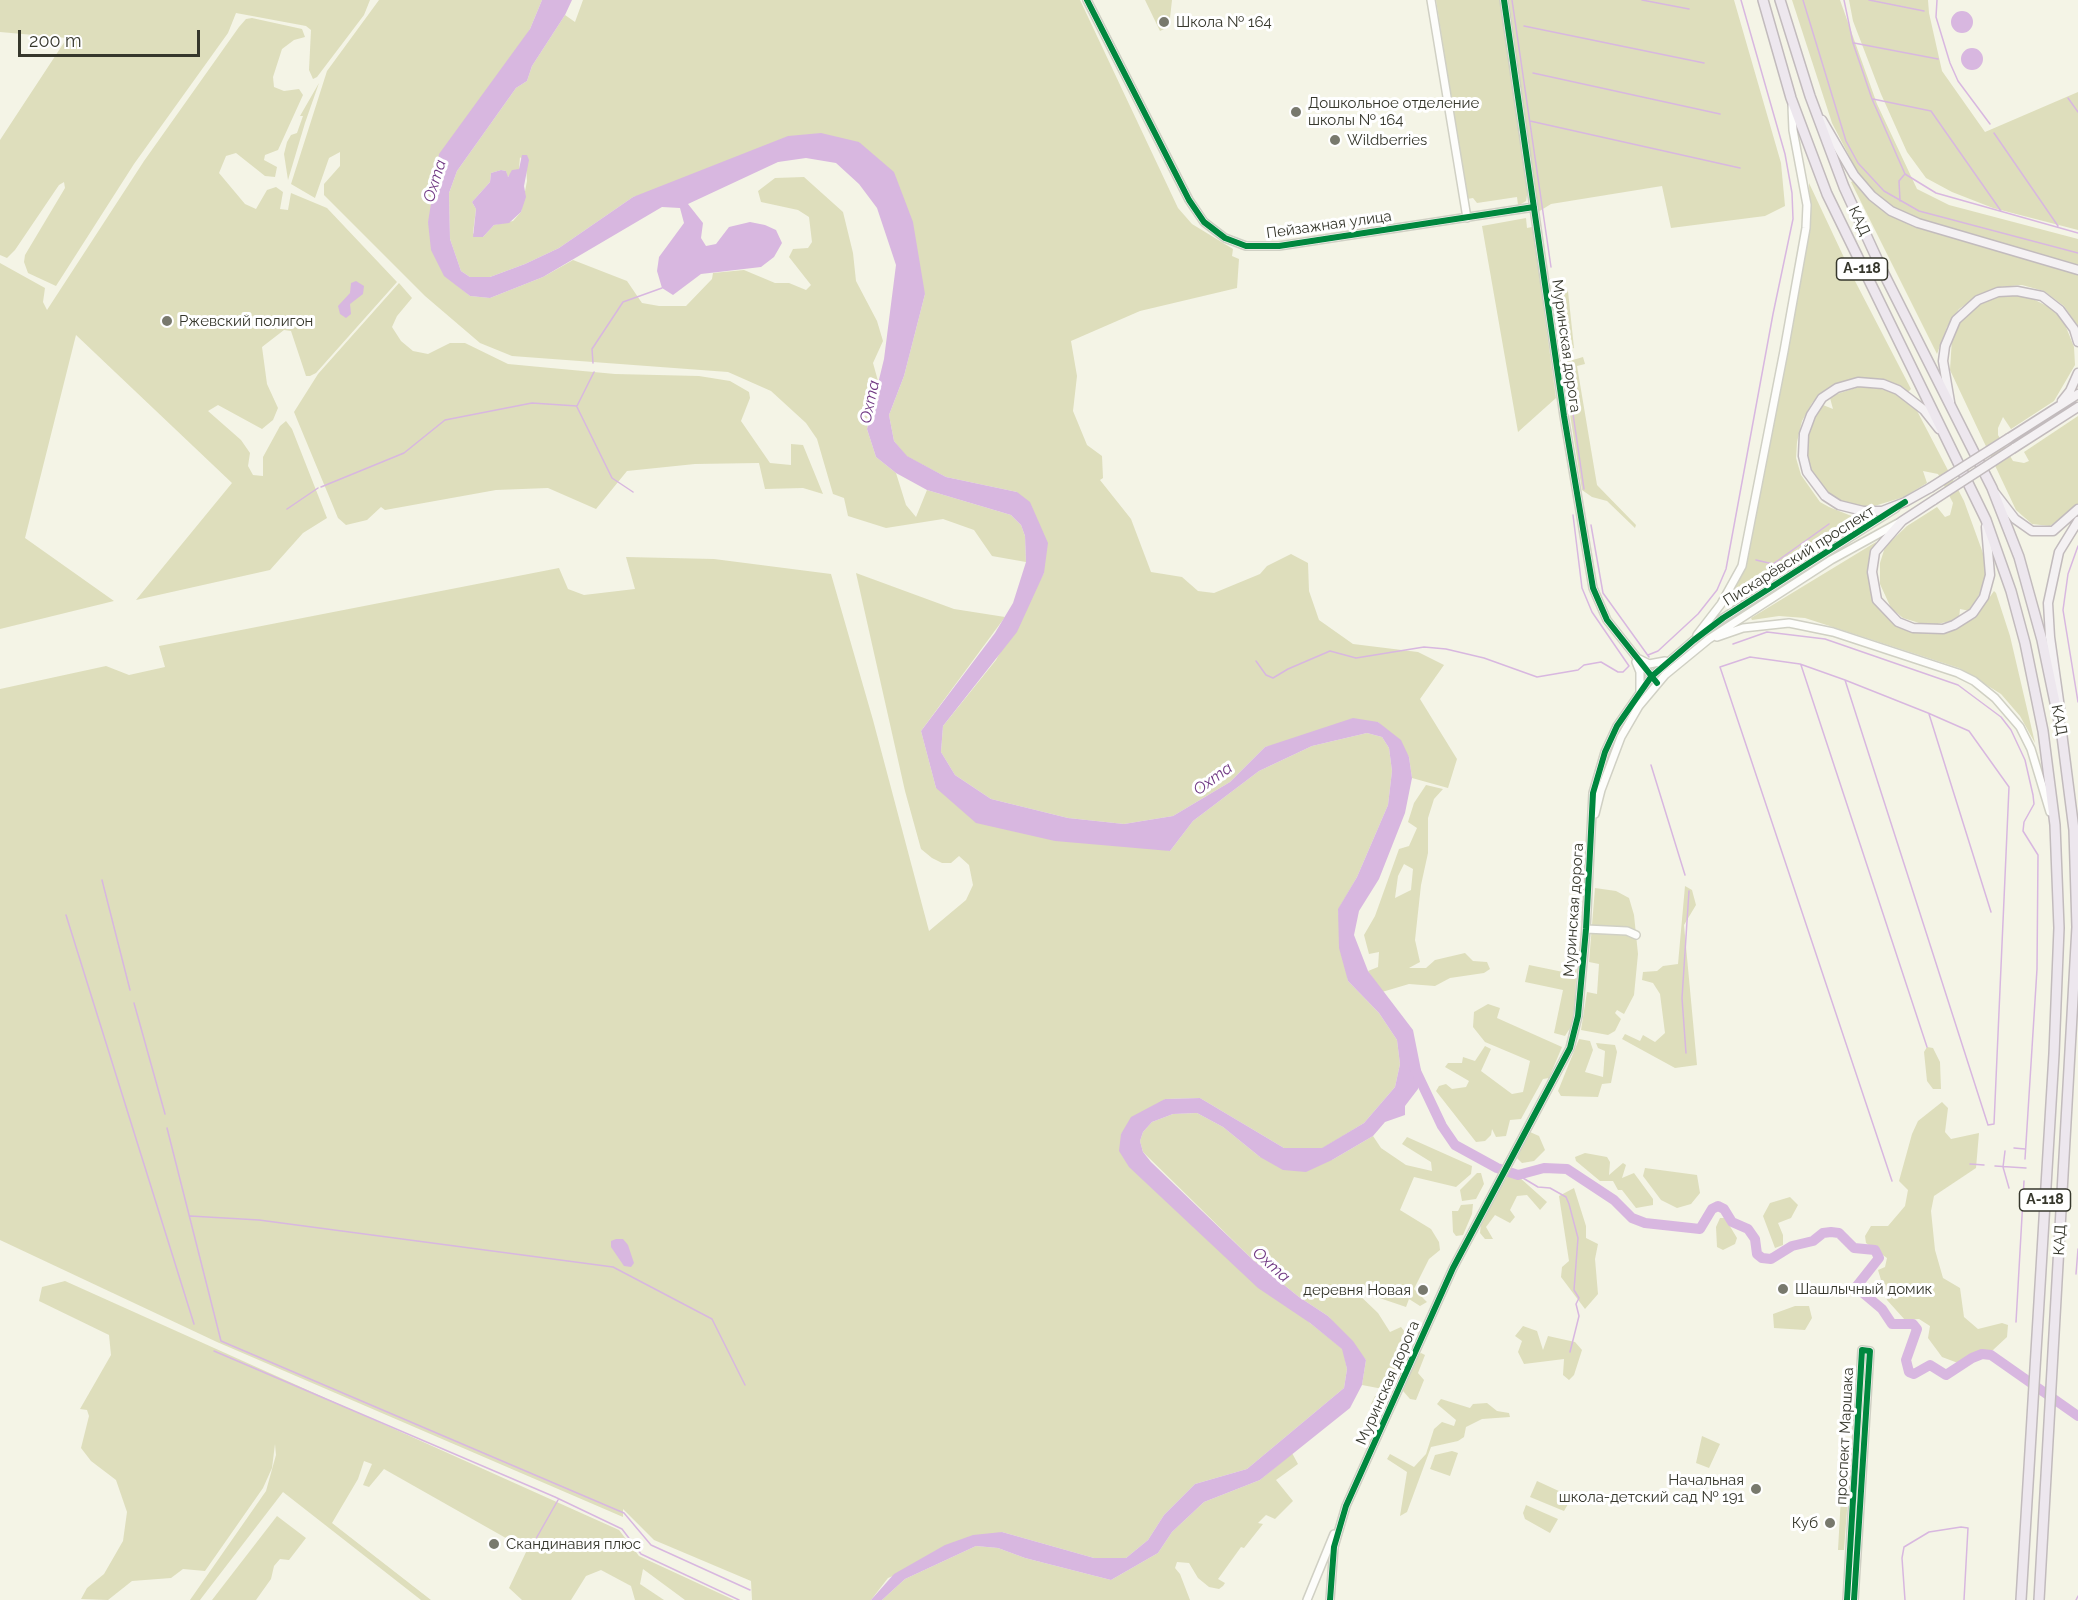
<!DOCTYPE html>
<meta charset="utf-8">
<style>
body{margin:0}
#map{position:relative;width:2078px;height:1600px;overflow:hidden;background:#f4f4e6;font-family:Raleway,sans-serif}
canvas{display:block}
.scale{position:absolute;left:18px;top:30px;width:182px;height:27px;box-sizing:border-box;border:3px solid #36372c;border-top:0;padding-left:8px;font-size:18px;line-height:21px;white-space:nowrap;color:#36372c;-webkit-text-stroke:4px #fff;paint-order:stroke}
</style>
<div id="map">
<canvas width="2078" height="1600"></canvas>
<div class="scale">200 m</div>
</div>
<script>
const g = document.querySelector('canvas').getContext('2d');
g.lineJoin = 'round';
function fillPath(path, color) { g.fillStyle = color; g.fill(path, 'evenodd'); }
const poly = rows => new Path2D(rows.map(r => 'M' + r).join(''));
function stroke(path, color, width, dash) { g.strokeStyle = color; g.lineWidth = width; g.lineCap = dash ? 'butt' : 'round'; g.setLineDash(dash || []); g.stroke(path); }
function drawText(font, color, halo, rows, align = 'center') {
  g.font = font + ' Raleway,sans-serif'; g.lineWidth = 6; g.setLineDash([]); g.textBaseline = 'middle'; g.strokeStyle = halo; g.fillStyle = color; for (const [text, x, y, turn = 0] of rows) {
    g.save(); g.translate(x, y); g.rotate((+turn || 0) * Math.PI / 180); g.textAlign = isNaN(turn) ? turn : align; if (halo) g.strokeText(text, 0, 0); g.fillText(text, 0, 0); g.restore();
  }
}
fillPath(poly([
 [0,0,370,0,364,15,317,77,313,79,309,70,311,30,306,26,236,13,228,33,134,164,56,286,28,273,24,262,25,255,65,188,64,182,59,185,15,250,7,258,0,255,0,140,67,38,0,32],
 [379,0,542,0,530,29,428,222,458,286,470,296,490,298,543,277,573,260,627,281,642,303,659,306,686,306,712,279,713,273,744,270,775,283,789,283,806,290,811,285,789,257,793,249,808,248,812,242,809,217,798,210,761,202,758,191,775,178,804,177,843,212,853,253,856,281,877,321,883,341,873,363,878,381,867,429,876,457,896,473,906,505,916,517,927,490,1011,515,1021,525,1025,536,1026,562,992,556,974,530,943,519,886,528,848,516,844,498,833,494,817,439,806,423,771,391,728,372,512,356,480,343,425,296,324,195,324,184,340,166,340,152,329,158,315,198,291,184,327,71],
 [583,0,1080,0,1178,208,1192,224,1233,249,1232,256,1239,259,1237,288,1140,311,1071,341,1077,376,1073,411,1087,445,1102,456,1103,478,1100,480,1131,519,1151,572,1182,577,1198,591,1214,593,1260,574,1267,566,1291,554,1308,563,1309,591,1319,620,1353,644,1418,652,1444,665,1420,699,1457,759,1448,788,1412,778,1409,757,1378,722,1265,747,1230,782,1173,816,1124,824,1068,818,991,799,955,775,941,752,943,726,996,660,1044,573,1017,492,946,477,906,456,894,441,889,415,904,376,925,294,859,142,633,197,559,248,525,264,490,277,470,277,461,271,450,239,449,193,457,171,516,88,527,81,532,66,565,15,575,22],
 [520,157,526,164,527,181,521,212,513,221,494,225,483,237,476,236,473,233,476,209,472,202,490,182,491,173,501,170,506,171,507,177,519,169],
 [1145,0,1172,0,1170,18,1165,21,1168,27,1160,31],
 [1436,0,1500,0,1528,190,1526,201,1521,204,1518,205,1517,197,1477,203,1473,198,1467,199],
 [1509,0,1734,0,1781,163,1785,206,1765,216,1671,228,1662,186,1551,204,1538,212],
 [1792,0,1840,0,1877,104,1917,189,1949,205,2078,239,2078,265,1920,220,1894,209,1875,193,1860,177,1832,123],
 [1849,0,1928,0,1929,13,1942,71,1985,132,2078,92,2078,230,1993,208,1952,192,1926,178,1907,152,1881,94,1853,21],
 [252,18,302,29,305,37,294,40,282,49,273,77,274,87,284,91,299,89,303,95,278,150,265,155,264,160,277,167,275,177,265,176,236,153,226,156,219,173,245,204,256,209,267,190,276,187,283,192,280,209,288,210,291,193,327,208,397,282,316,373,310,376,306,376,291,331,284,330,262,347,267,384,278,408,273,420,262,429,218,405,208,411,241,440,250,453,248,466,253,475,263,476,263,457,280,426,286,421,292,429,327,518,303,533,270,570,136,600,232,483,76,335,25,538,114,601,0,629,0,263,45,288,43,302,47,310,144,161,239,27,246,19],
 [319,83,305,123,288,180,284,154,287,142,291,135,297,133,303,116,300,116],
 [1853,181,1872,202,1889,215,1914,227,2078,274,2078,326,2064,306,2044,291,2022,285,1999,287,1982,293,1959,309,1947,327,1937,354,1851,182],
 [1809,183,1855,281,1911,389,1908,392,1883,379,1858,378,1830,387,1812,403,1802,421,1797,442,1796,458,1801,475,1820,502,1829,507,1854,517,1869,518,1726,604,1743,572,1751,539,1802,270,1810,224],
 [1526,218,1527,228,1532,227,1533,231,1556,398,1518,432,1482,226],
 [399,283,412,298,397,316,392,327,401,341,413,351,428,354,450,343,465,343,508,364,615,374,699,376,730,381,749,392,750,398,741,421,770,463,791,465,791,444,803,445,823,494,803,488,765,489,759,463,695,464,627,471,596,509,548,488,496,490,385,510,381,507,367,520,346,525,338,518,294,412,318,374],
 [1559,285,1566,287,1568,291,1574,348,1567,350,1559,345,1552,292],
 [2005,293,2031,298,2055,310,2064,322,2074,347,2075,365,2054,401,2011,429,2003,417,1998,428,1998,435,2013,461,2024,463,2029,461,2024,452,2078,416,2078,505,2050,526,2032,524,2016,510,1950,370,1952,338,1961,320,1982,301],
 [1583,357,1585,364,1577,366,1597,485,1636,525,1635,528,1607,501,1592,497,1582,490,1563,370,1566,362],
 [1862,386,1893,391,1914,405,1964,501,1984,556,1986,582,1970,611,1960,609,1959,619,1929,626,1903,618,1891,608,1880,584,1880,563,1885,547,1907,526,1937,507,1945,517,1950,515,1953,503,1938,474,1923,471,1927,483,1904,497,1871,507,1857,507,1847,505,1827,494,1811,471,1807,456,1808,436,1816,414,1823,405,1833,409,1830,398,1837,394],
 [1876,542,1874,551,1876,603,1897,625,1915,632,1947,633,1975,618,1994,591,1996,593,2010,636,2035,743,2020,716,2001,694,1959,668,1805,618,1779,616,1752,620,1751,618],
 [626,557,714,559,831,574,873,720,929,931,966,900,973,885,969,865,959,856,951,863,942,863,932,858,921,849,905,791,856,573,954,609,1005,617,921,731,936,788,1170,851,1193,821,1259,771,1312,746,1367,733,1382,737,1389,748,1392,771,1388,805,1357,877,1338,910,1348,981,1379,1013,1397,1040,1400,1064,1395,1087,1364,1123,1323,1148,1284,1148,1200,1098,1165,1099,1121,1134,1310,1323,1343,1349,1347,1369,1344,1388,1247,1469,1195,1484,1164,1515,1148,1540,1126,1558,1094,1558,1002,1532,888,1578,871,1600,752,1600,751,1581,654,1540,623,1509,623,1517,217,1342,0,1240,0,689,106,666,129,675,165,667,159,646,559,568,568,589,584,595,635,589],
 [1426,785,1443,789,1434,799,1428,818,1428,853,1421,885,1415,940,1420,962,1409,968,1426,968,1435,960,1465,953,1473,961,1487,962,1490,969,1484,973,1450,978,1435,986,1409,984,1382,992,1368,971,1378,967,1379,952,1369,954,1364,935,1375,916,1399,849,1409,846,1417,828,1408,822,1414,803],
 [1404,864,1413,869,1411,890,1395,898,1398,876],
 [1685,886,1692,890,1696,905,1684,925,1697,1065,1675,1068,1622,1039,1625,1034,1640,1041,1643,1035,1655,1042,1665,1033,1660,994,1653,983,1642,980,1643,972,1657,971,1663,966,1678,964],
 [1595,888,1616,891,1629,898,1634,915,1638,954,1634,995,1624,1014,1617,1010,1615,1013,1621,1019,1615,1031,1608,1035,1581,1030,1587,992,1597,994,1599,964,1589,962],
 [1578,942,1575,1000,1572,1025,1565,1036,1554,1033,1563,990,1525,982,1529,965,1568,973,1575,943],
 [1488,1004,1500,1008,1497,1018,1562,1047,1549,1078,1543,1079,1521,1119,1510,1120,1506,1136,1496,1137,1492,1129,1491,1135,1485,1141,1476,1142,1436,1091,1439,1086,1446,1084,1452,1089,1466,1087,1469,1081,1445,1067,1448,1063,1462,1063,1463,1057,1475,1061,1485,1046,1491,1049,1481,1071,1512,1094,1523,1092,1530,1061,1485,1042,1473,1027,1474,1012],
 [1579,1039,1590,1041,1593,1050,1585,1072,1603,1077,1605,1051,1598,1048,1596,1043,1615,1045,1617,1052,1611,1083,1602,1084,1598,1097,1561,1096,1558,1091],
 [1927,1047,1933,1048,1940,1062,1941,1089,1933,1089,1927,1081,1924,1052],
 [1942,1102,1948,1108,1945,1132,1951,1139,1979,1133,1976,1168,1934,1196,1931,1211,1935,1250,1943,1278,1960,1288,1964,1317,1978,1329,2002,1323,2008,1325,2007,1337,1993,1350,1973,1353,1958,1363,1942,1357,1928,1338,1930,1326,1919,1319,1905,1320,1887,1300,1878,1270,1885,1267,1887,1258,1866,1243,1865,1236,1871,1226,1888,1226,1905,1206,1908,1190,1899,1181,1912,1134,1918,1121],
 [1197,1113,1223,1127,1260,1157,1332,1160,1373,1136,1381,1148,1406,1165,1432,1171,1431,1162,1402,1144,1407,1137,1472,1166,1471,1174,1456,1187,1414,1177,1400,1210,1431,1229,1439,1242,1440,1250,1429,1259,1414,1289,1427,1302,1420,1306,1409,1299,1406,1307,1353,1289,1378,1313,1390,1332,1401,1327,1412,1341,1370,1437,1367,1436,1379,1408,1371,1404,1375,1396,1381,1397,1383,1389,1362,1385,1366,1360,1328,1316,1299,1297,1253,1260,1143,1152,1140,1141,1143,1132,1152,1122,1173,1114],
 [1530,1132,1539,1136,1545,1150,1534,1161,1522,1163,1517,1158],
 [1585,1153,1607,1157,1610,1162,1609,1175,1623,1163,1626,1165,1622,1178,1634,1173,1653,1199,1653,1205,1636,1208,1622,1190,1618,1190,1613,1181,1600,1181,1576,1161,1575,1157],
 [1645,1168,1697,1175,1700,1193,1691,1204,1677,1208,1661,1200,1643,1176],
 [1477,1173,1481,1173,1484,1184,1476,1199,1462,1201,1460,1190],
 [1509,1173,1519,1177,1547,1202,1540,1210,1527,1195,1517,1196,1510,1210,1515,1217,1510,1223,1495,1215,1486,1227,1493,1239,1485,1239,1480,1233,1481,1223],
 [1574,1188,1586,1226,1586,1238,1598,1244,1595,1259,1598,1294,1585,1309,1561,1277,1562,1267,1569,1261,1559,1196],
 [1790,1197,1798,1205,1791,1218,1778,1223,1783,1235,1783,1245,1775,1248,1763,1216,1770,1203],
 [1473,1204,1472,1214,1463,1235,1456,1236,1453,1232,1452,1211,1458,1211,1461,1205],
 [1720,1218,1725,1218,1737,1238,1735,1244,1723,1250,1717,1247,1716,1227],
 [65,1281,619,1530,639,1556,734,1600,685,1600,643,1569,640,1584,664,1600,635,1600,631,1586,601,1570,586,1576,571,1600,522,1600,509,1588,527,1550,384,1469,369,1487,363,1485,372,1464,364,1461,358,1479,332,1523,431,1600,421,1600,283,1492,200,1600,190,1600,266,1491,276,1455,275,1444,272,1468,263,1488,205,1571,183,1569,171,1578,132,1581,108,1600,81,1599,87,1588,104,1574,123,1541,127,1512,116,1480,91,1461,81,1448,89,1416,87,1410,80,1409,111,1355,109,1335,39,1301,42,1287],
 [1795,1306,1809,1306,1812,1318,1805,1330,1774,1328,1773,1314],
 [1523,1326,1537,1331,1543,1350,1548,1336,1575,1342,1582,1350,1574,1375,1569,1380,1563,1375,1564,1359,1524,1364,1518,1352,1522,1341,1515,1336],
 [1421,1353,1425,1355,1418,1373,1424,1380,1416,1400,1410,1399,1403,1391,1417,1355],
 [1441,1399,1470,1408,1473,1404,1487,1403,1497,1411,1509,1413,1510,1417,1482,1419,1466,1427,1464,1437,1458,1441,1431,1447,1407,1512,1400,1516,1407,1472,1387,1459,1390,1454,1414,1467,1426,1454,1434,1429,1442,1422,1454,1426,1456,1420,1437,1404],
 [1702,1436,1720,1444,1709,1468,1696,1463],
 [1844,1442,1852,1444,1844,1550,1838,1550],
 [1452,1451,1458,1453,1450,1476,1430,1469,1435,1455],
 [1292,1453,1298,1464,1276,1480,1293,1501,1275,1519,1266,1515,1258,1523,1263,1524,1244,1548,1241,1547,1218,1579,1225,1583,1223,1586,1219,1589,1209,1587,1198,1578,1189,1563,1177,1562,1175,1568,1180,1574,1190,1600,882,1600,905,1579,976,1546,998,1548,1025,1558,1111,1580,1158,1553,1172,1532,1204,1502,1260,1480],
 [1537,1481,1572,1497,1564,1511,1530,1497],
 [1526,1505,1558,1519,1550,1533,1525,1519,1523,1513],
 [277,1516,306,1538,289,1560,280,1559,274,1566,271,1579,256,1600,212,1600]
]), '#dedebc');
fillPath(poly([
 [542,0,572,0,565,15,532,66,527,81,516,88,457,171,449,193,450,239,461,271,470,277,490,277,525,264,559,248,633,197,788,136,821,133,859,142,894,172,913,222,925,294,904,376,889,415,894,441,907,456,946,477,1017,492,1030,502,1048,543,1044,573,1017,632,943,726,941,752,955,775,991,799,1068,818,1124,824,1173,816,1230,782,1265,747,1353,718,1378,722,1401,740,1409,757,1412,778,1405,813,1379,879,1359,911,1354,935,1368,971,1413,1030,1421,1070,1418,1089,1405,1106,1405,1115,1385,1122,1373,1136,1332,1160,1306,1172,1283,1170,1260,1157,1223,1127,1197,1113,1173,1114,1152,1122,1143,1132,1140,1141,1143,1152,1151,1162,1253,1260,1299,1297,1328,1316,1353,1341,1366,1360,1362,1385,1350,1408,1260,1480,1204,1502,1172,1532,1158,1553,1111,1580,1025,1558,998,1548,976,1546,905,1579,882,1600,871,1600,894,1574,945,1545,973,1535,1002,1532,1094,1558,1126,1558,1148,1540,1164,1515,1195,1484,1247,1469,1344,1388,1347,1369,1342,1349,1310,1323,1258,1288,1129,1167,1119,1151,1121,1134,1131,1117,1165,1099,1200,1098,1284,1148,1322,1148,1364,1123,1395,1087,1400,1064,1397,1040,1379,1013,1348,981,1339,948,1338,909,1357,877,1388,805,1392,771,1389,748,1382,737,1367,733,1312,746,1259,771,1193,821,1170,851,1055,841,976,823,936,788,921,731,995,633,1013,603,1026,562,1025,536,1021,525,1011,515,927,490,896,473,876,457,867,429,884,359,896,265,877,208,859,184,836,163,806,158,778,162,688,204,703,223,701,238,706,246,716,244,729,227,750,222,765,225,776,230,782,243,774,257,761,267,701,274,673,295,662,288,657,271,659,257,684,223,680,208,662,207,543,277,490,298,470,296,444,276,431,250,428,222,439,154,530,29],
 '1951 22a11 11 0 1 1 22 0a11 11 0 1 1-22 0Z',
 '1961 59a11 11 0 1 1 22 0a11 11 0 1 1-22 0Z',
 [522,155,527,155,529,160,524,186,526,197,521,212,509,223,494,225,483,237,473,237,476,209,472,202,490,182,491,173,501,170,506,171,508,177,512,170,519,169],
 [356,281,364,286,363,294,350,304,351,314,346,318,340,314,338,306,350,293,351,283],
 [616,1239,623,1239,628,1245,634,1263,631,1267,624,1266,611,1247,611,1241]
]), '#d8b7e0');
stroke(poly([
 [1512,0,1551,267],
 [1642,0,1689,9],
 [1803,0,1846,141,1858,163,1884,191,1919,211,2078,253],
 [1844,0,1853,43,1872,99,1905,174,1936,193,2078,233],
 [1869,0,1924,11],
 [1937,0,1936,17,1950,63,1958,81,1990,124],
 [1524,26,1704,63],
 [1854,43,1938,59],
 [1533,73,1720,114],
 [2068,98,2078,112],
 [1873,99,1931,111,2001,211],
 [1530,121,1740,168],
 [1994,133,2058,226],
 [1900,201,1899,181,1904,175],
 [1555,295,1562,342],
 [593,363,592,349,623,302,662,288],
 [1566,366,1584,489],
 [577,407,612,478,633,492],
 [321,487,404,453,445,420,532,403,577,406,594,372],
 [287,509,318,488],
 [1591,525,1603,593,1649,657],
 [2078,546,2068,574,2063,610,2078,702],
 [1756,560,1773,564,1829,524],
 [1733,644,1767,632,1825,639,1958,685,2001,717,2011,730,2025,760,2033,795,2034,804,2024,822,2023,831,2038,855,2037,969,2025,1159],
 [1648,655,1658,651,1698,614,1717,590,1726,569,1773,314,1793,219,1792,193,1785,154,1741,0],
 [1256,661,1266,675,1273,678,1288,669,1330,651,1356,658,1424,647,1446,649,1484,658,1537,677,1578,670,1584,665,1601,662,1618,672,1623,672,1629,666,1592,612,1582,588,1573,515],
 [1801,665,1927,1047],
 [1845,680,1988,1125,1994,1124,2009,787,1969,731,1928,713,1845,680,1800,664,1750,657,1720,667,1892,1181],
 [1929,714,1991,912],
 [1651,765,1685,875],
 [102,880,130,990],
 [66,915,194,1324],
 [134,1003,165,1114],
 [1686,1053,1682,998,1689,891],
 [167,1128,221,1341,624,1513,651,1545,750,1590],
 [2014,1148,2025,1149],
 [2005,1151,2003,1167,2009,1188],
 [1970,1164,1984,1165],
 [1995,1166,2026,1168],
 [1518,1175,1538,1187,1550,1188,1566,1197,1569,1204,1578,1238,1574,1290,1579,1298,1576,1304,1579,1316,1570,1352],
 [190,1216,259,1220,613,1267,712,1319,745,1385],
 [2076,1274,2078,1249],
 [2016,1322,2024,1181],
 [214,1351,555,1497,622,1529,641,1554,739,1600],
 [529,1551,558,1500],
 [1905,1600,1902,1558,1904,1547,1929,1532,1961,1527,1968,1528,1964,1600],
 [2076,1600,2078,1596]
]), '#d8b7e0', 1.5);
stroke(poly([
 [1414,1067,1442,1126,1455,1145,1497,1168,1518,1175,1544,1168,1567,1169,1614,1200,1632,1218,1645,1223,1700,1229,1712,1209,1718,1206,1724,1209,1732,1222,1748,1229,1755,1239,1757,1254,1762,1258,1771,1259,1792,1246,1813,1241,1823,1233,1831,1232,1839,1233,1854,1248,1875,1250,1879,1258,1856,1287,1882,1309,1892,1324,1913,1324,1917,1329,1906,1360,1909,1372,1914,1374,1930,1365,1946,1375,1972,1358,1982,1354,1991,1355,2078,1416]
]), '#d8b7e0', 10);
const minor = poly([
 [1087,0,1189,200,1204,222,1225,238,1246,246,1279,246,1534,207],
 [1431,0,1467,218],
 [1504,0,1564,416,1593,588,1607,620,1657,683],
 [1697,635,1721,604,1742,566,1784,351,1806,228,1807,205,1793,130,1792,106],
 [1717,637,1743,628,1789,623,1833,632,1958,673,1974,681,1995,698,2020,727,2031,749,2050,812],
 [1639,659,1649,664,1665,661],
 [1636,662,1640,672,1640,692],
 [1595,814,1601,790,1621,737,1639,706,1665,675,1709,639,1831,560,1900,522],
 [1586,929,1627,931,1636,935],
 [1307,1600,1334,1534],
 [1330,1600,1334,1547,1346,1506,1453,1268,1570,1048,1578,1016,1586,929,1593,793,1605,752,1617,726,1651,677,1694,640,1723,618,1896,508],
 [1847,1600,1862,1350,1870,1351,1854,1600]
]);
const major = poly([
 [1822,120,1854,175,1872,196,1891,211,1918,223,2078,270],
 [2062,401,2070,391,2078,373],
 [1950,402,1943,361,1945,346,1956,320,1978,300,1998,292,2017,291,2042,296,2060,310,2074,329,2078,342],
 [2009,438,2078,394],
 [2014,448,2078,407],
 [1930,488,1905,502,1882,511,1863,511,1839,505,1825,496,1807,472,1803,456,1804,434,1811,415,1822,398,1837,388,1858,382,1883,384,1898,390,1924,410,1939,429],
 [1995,493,2015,519,2032,531,2053,531,2078,509],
 [1934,500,1902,521,1875,552,1872,572,1877,600,1898,622,1913,628,1943,629,1954,625,1973,613,1984,597,1990,575,1986,527],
 [2060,708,2050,637,2048,603,2059,552,2078,521]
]);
const highway = poly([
 [1763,0,1791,98,1827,194,1986,520,2011,591,2025,643,2043,731,2055,825,2059,928,2054,1054,2021,1600],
 [1780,0,1810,96,1844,187,1883,272,1992,488,2019,557,2042,640,2062,736,2074,830,2077,927,2039,1600]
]);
stroke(minor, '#d0d0c4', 10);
stroke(major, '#c2bbbd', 11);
stroke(highway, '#c2bbbd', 12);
stroke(minor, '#fdfdfb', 7);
stroke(major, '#f4f1f3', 8);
stroke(highway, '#ede7ee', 9);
const majorBridge = poly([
 [1930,488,2009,438],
 [1934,500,2014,448]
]);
stroke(majorBridge, '#c2bbbd', 11, []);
stroke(majorBridge, '#f4f1f3', 8);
stroke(poly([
 [1087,0,1189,200,1204,222,1225,238,1246,246,1279,246,1534,207],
 [1504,0,1564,416,1593,588,1607,620,1657,683],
 [1330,1600,1334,1547,1346,1506,1453,1268,1570,1048,1578,1016,1586,929,1593,793,1605,752,1617,726,1651,677,1694,640,1723,618,1905,502],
 [1847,1600,1862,1350,1870,1351,1854,1600]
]), '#00873e', 6);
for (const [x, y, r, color] of [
 [1164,22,6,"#78796d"],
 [1296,112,6,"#78796d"],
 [1335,140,6,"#78796d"],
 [167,321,6,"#78796d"],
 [1783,1289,6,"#78796d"],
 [1423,1290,6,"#78796d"],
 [1756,1489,6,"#78796d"],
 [1830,1523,6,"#78796d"],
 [494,1544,6,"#78796d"]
]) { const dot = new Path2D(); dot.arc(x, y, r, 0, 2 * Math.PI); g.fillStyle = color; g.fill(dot); stroke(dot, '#fff', 2); }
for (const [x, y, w] of [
 [1862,269,51],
 [2045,1200,51]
]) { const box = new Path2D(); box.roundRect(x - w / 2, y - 11, w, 22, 4.5); g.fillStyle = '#fff'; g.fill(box); stroke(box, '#36372c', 1.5); }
drawText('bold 14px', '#36372c', null, [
 ["А-118",1862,269],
 ["А-118",2045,1200]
]);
drawText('15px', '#36372c', '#fff', [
 ["Школа № 164",1176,22],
 ["Дошкольное отделение",1308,103],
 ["школы № 164",1308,120],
 ["Wildberries",1347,140],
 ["Ржевский полигон",179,321],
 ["Шашлычный домик",1795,1289],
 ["деревня Новая",1411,1290,"right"],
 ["Начальная",1744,1480,"right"],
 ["школа-детский сад № 191",1744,1497,"right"],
 ["Куб",1818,1523,"right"],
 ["Скандинавия плюс",506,1544]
], 'left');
drawText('15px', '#36372c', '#fff', [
 ["КАД",1859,221,65],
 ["Пейзажная улица",1329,225,-8],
 ["Муринская дорога",1566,346,82],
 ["Пискарёвский проспект",1799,556,-32],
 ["КАД",2059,720,79],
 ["Муринская дорога",1574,910,-86],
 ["КАД",2060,1240,-87],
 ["Муринская дорога",1388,1383,-66],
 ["проспект Маршака",1845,1436,-87]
]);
drawText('italic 16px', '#703883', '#fff', [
 ["Охта",435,181,-73],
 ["Охта",870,402,-78],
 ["Охта",1213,779,-36],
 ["Охта",1271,1265,41]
]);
</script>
